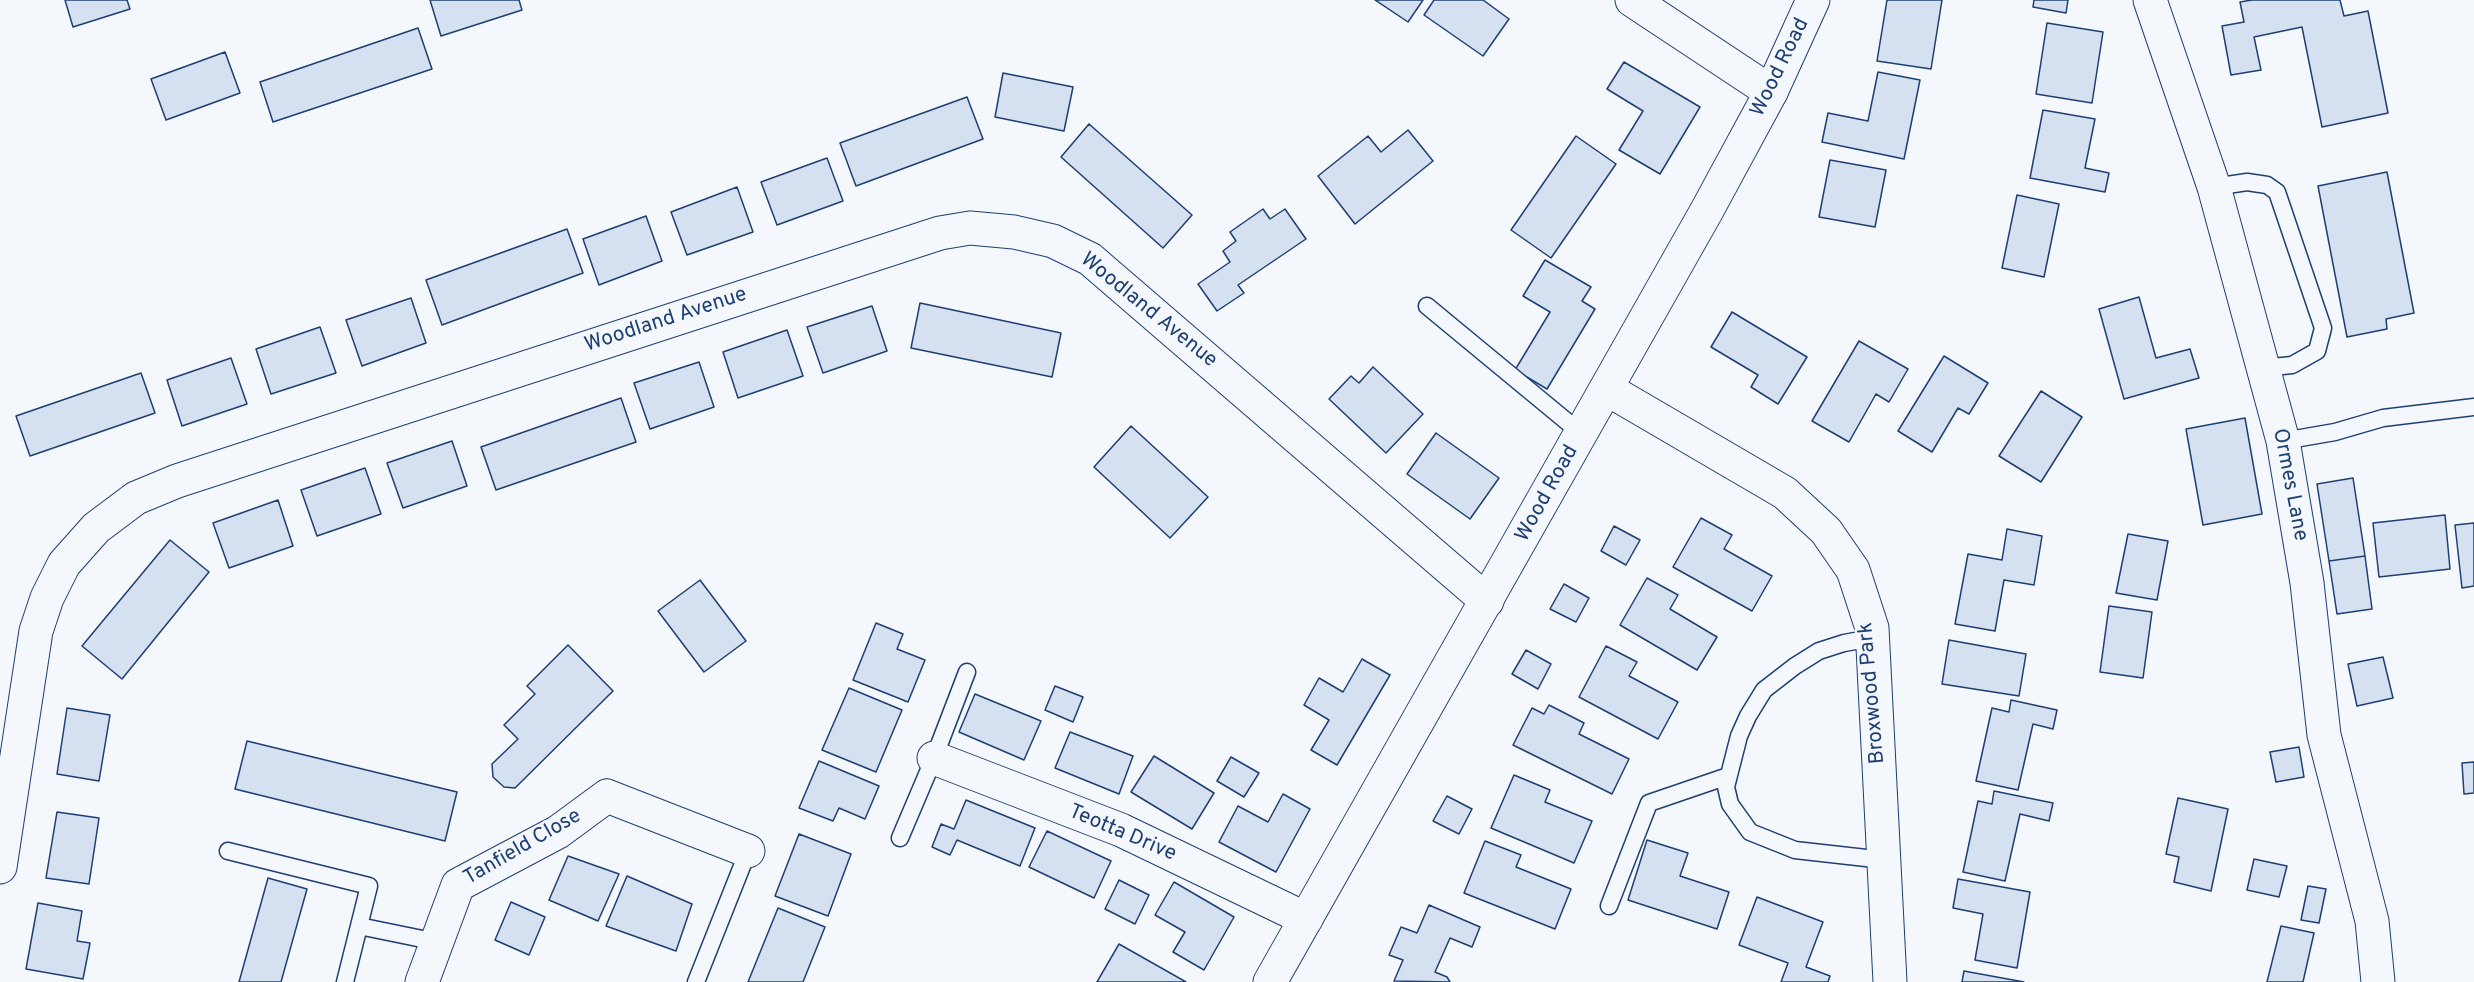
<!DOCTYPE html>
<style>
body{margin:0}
canvas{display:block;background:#f4f7fb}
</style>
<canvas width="2474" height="982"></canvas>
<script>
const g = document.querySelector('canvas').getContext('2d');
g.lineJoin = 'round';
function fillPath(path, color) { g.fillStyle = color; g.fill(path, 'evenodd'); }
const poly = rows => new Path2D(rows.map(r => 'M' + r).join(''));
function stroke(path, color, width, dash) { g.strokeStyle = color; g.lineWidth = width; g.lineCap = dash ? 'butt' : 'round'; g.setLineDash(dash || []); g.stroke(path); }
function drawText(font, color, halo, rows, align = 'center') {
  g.font = font + ' Overpass,sans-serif'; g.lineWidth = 4.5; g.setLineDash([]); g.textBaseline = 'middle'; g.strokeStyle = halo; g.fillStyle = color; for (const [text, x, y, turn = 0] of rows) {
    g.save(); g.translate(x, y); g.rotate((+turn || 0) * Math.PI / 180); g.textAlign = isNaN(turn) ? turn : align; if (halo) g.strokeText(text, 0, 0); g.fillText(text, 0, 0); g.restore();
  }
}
const building = poly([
 [65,0,127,0,130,9,73,27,65,0],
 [430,0,519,0,522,10,441,36,430,0],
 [1375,0,1423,0,1408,22,1375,0],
 [1434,0,1483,0,1509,19,1483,56,1424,15,1434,0],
 [1887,0,1942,0,1931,69,1877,61,1887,0],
 [2034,0,2068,0,2066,13,2033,7,2034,0],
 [2252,0,2340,0,2344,16,2368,11,2388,113,2322,127,2302,27,2254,37,2261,70,2231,75,2222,26,2244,22,2240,2,2252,0],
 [2047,23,2103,32,2092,103,2036,94,2047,23],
 [418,28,432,69,273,122,260,82,418,28],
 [225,52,240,93,166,120,151,79,225,52],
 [1624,62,1700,107,1660,174,1619,150,1643,111,1607,89,1624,62],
 [1878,72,1920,80,1904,159,1822,142,1828,113,1868,121,1878,72],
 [1003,73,1073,87,1064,131,995,117,1003,73],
 [967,97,983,139,856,186,840,143,967,97],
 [2043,110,2095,119,2085,168,2109,173,2105,192,2030,178,2043,110],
 [1089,124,1192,215,1163,248,1061,157,1089,124],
 [1408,130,1433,161,1355,224,1318,176,1368,136,1381,152,1408,130],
 [1576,136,1616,164,1551,258,1511,230,1576,136],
 [827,158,843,201,777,225,761,182,827,158],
 [1830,160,1886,170,1875,227,1819,217,1830,160],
 [2387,172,2414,313,2386,319,2387,329,2347,337,2318,186,2387,172],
 [737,187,753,232,687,255,671,212,737,187],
 [2017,195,2059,204,2044,277,2002,268,2017,195],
 [1263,209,1270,219,1285,209,1306,239,1238,285,1244,293,1217,311,1198,284,1230,262,1223,251,1236,241,1230,232,1263,209],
 [646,216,662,261,599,285,583,239,646,216],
 [567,229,583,273,442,325,426,280,567,229],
 [1545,260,1591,287,1582,301,1595,309,1547,389,1515,370,1550,312,1523,296,1545,260],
 [2139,297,2156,358,2190,349,2199,378,2124,399,2099,309,2139,297],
 [411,298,426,343,362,366,346,320,411,298],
 [920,303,1061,333,1052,377,911,348,920,303],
 [872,306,887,351,823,373,807,327,872,306],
 [1732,312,1807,357,1778,404,1751,387,1758,375,1711,347,1732,312],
 [320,327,336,373,271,394,256,349,320,327],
 [787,330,803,376,738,398,723,352,787,330],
 [1859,341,1908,369,1889,402,1876,394,1849,442,1812,421,1859,341],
 [1944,356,1988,383,1969,414,1958,408,1932,452,1898,431,1944,356],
 [231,358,247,404,182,426,167,380,231,358],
 [699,362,714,407,650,429,634,383,699,362],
 [1373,367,1423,414,1386,453,1329,399,1351,376,1359,383,1373,367],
 [141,373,155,413,30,456,16,416,141,373],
 [2041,391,2082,417,2041,482,1999,456,2041,391],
 [621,398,636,442,496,490,481,447,621,398],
 [2245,418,2262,514,2203,525,2186,429,2245,418],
 [1131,426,1208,497,1170,538,1094,467,1131,426],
 [1436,433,1499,478,1470,519,1407,474,1436,433],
 [452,441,467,486,403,508,387,463,452,441],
 [365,468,381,514,317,536,301,490,365,468],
 [2353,478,2365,556,2329,561,2317,484,2353,478],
 [278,500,293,546,229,568,213,523,278,500],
 [2445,515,2450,569,2379,577,2373,523,2445,515],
 [1701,518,1732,535,1724,549,1772,576,1752,611,1673,567,1701,518],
 [2474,523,2474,586,2462,588,2455,525,2474,523],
 [1614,526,1640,540,1626,565,1601,551,1614,526],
 [2007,529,2042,536,2034,585,2004,580,1995,631,1955,624,1968,554,2002,560,2007,529],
 [2128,534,2168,541,2157,600,2116,593,2128,534],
 [170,540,209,572,122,679,82,646,170,540],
 [2365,556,2372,609,2337,614,2329,561,2365,556],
 [1647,578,1678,595,1670,609,1717,637,1697,670,1620,625,1647,578],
 [700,580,746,641,704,672,658,611,700,580],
 [1564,584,1589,598,1576,622,1550,609,1564,584],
 [2109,606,2152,612,2143,678,2100,672,2109,606],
 [876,623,903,634,897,649,925,660,908,702,853,680,876,623],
 [1949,640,2026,654,2019,696,1942,684,1949,640],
 [568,645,613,691,515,788,504,787,493,777,492,764,518,739,504,725,535,694,527,686,568,645],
 [1606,646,1637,662,1629,676,1678,702,1658,739,1579,697,1606,646],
 [1526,650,1551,664,1538,689,1512,674,1526,650],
 [2383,657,2393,698,2357,706,2348,664,2383,657],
 [1362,659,1390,675,1337,765,1311,750,1329,720,1304,705,1319,678,1343,692,1362,659],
 [1055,686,1083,697,1073,722,1045,710,1055,686],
 [849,688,902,710,876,772,822,750,849,688],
 [975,694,1041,721,1024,760,959,732,975,694],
 [2011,700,2057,710,2053,729,2033,724,2018,790,1976,781,1992,708,2009,712,2011,700],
 [1549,705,1584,723,1579,734,1629,759,1612,794,1513,745,1532,708,1544,714,1549,705],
 [67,708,110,715,99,781,57,774,67,708],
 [1070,732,1133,756,1119,794,1055,768,1070,732],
 [247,741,457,792,445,841,235,789,247,741],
 [2299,747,2304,777,2276,782,2270,752,2299,747],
 [1154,756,1214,793,1192,829,1131,792,1154,756],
 [1231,757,1259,773,1244,797,1217,781,1231,757],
 [819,761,879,786,865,819,839,808,833,821,799,808,819,761],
 [2474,762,2474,793,2464,794,2462,763,2474,762],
 [1514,775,1550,790,1545,802,1592,821,1574,863,1491,828,1514,775],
 [1994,791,2053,803,2049,821,2020,814,2005,881,1963,872,1978,801,1992,804,1994,791],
 [1283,794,1310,809,1276,872,1219,842,1238,806,1268,822,1283,794],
 [1447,796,1472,809,1459,834,1433,821,1447,796],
 [2178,798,2228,809,2211,891,2174,882,2179,857,2166,854,2178,798],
 [966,800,1035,828,1020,866,957,840,950,855,932,847,941,824,954,829,966,800],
 [57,812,99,818,89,884,46,878,57,812],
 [1047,831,1111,861,1094,898,1029,867,1047,831],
 [799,834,851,854,828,916,775,896,799,834],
 [1647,840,1688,853,1680,876,1729,892,1717,929,1628,900,1647,840],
 [1485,841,1521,855,1516,867,1571,889,1555,929,1464,893,1485,841],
 [568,856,619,874,598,921,549,900,568,856],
 [2254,859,2287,866,2279,897,2247,890,2254,859],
 [627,876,692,904,676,951,606,926,627,876],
 [268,878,307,889,281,982,239,982,268,878],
 [1958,879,2030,892,2017,968,1975,960,1983,914,1953,908,1958,879],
 [1119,880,1149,895,1135,924,1105,909,1119,880],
 [1174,882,1234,917,1204,970,1173,952,1185,932,1155,915,1174,882],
 [2308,886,2326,889,2319,923,2301,920,2308,886],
 [1757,897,1823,922,1806,967,1830,976,1828,982,1781,982,1788,963,1739,945,1757,897],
 [511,902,545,917,529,955,495,940,511,902],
 [38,903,82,911,77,941,90,943,83,979,26,969,38,903],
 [1429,905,1480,927,1472,947,1450,938,1435,972,1447,977,1450,982,1394,981,1403,960,1389,955,1401,927,1417,933,1429,905],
 [778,908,825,927,803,982,748,982,778,908],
 [2281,926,2314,933,2303,982,2267,982,2281,926],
 [1119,944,1186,982,1097,982,1119,944],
 [1964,971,2024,982,1962,982,1964,971]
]);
fillPath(building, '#d5e0f0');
stroke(building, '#1d3f73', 1.5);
const service = poly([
 [2214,187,2247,182,2267,185,2277,192,2323,328,2317,351,2292,365,2263,368],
 [1427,306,1582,434],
 [2283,441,2335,432,2383,418,2474,407],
 [1872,638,1844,643,1819,651,1795,666,1764,690,1748,716,1739,736,1726,787,1730,804,1750,832,1795,850,1884,860],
 [900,838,934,758,967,672],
 [228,851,369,886,359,926,437,942],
 [1609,906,1649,803,1728,776],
 [345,982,359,926],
 [696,982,748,851]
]);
const minor = poly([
 [1632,0,1771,92],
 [2150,0,2214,187,2283,441,2307,583,2324,735,2372,921,2378,982],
 [1607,389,1785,493,1826,531,1853,570,1872,628,1890,982],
 [934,758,1121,830,1306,919],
 [0,867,36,631,47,598,64,564,96,528,136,498,177,481,940,233,970,228,1014,232,1053,241,1090,259,1487,601],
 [422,982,458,885,558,832,607,796,748,851]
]);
const tertiary = poly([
 [1270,982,1706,212,1771,92,1813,0]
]);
stroke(service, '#1d3f73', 19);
stroke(minor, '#1d3f73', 35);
stroke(tertiary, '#1d3f73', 35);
stroke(service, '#f4f7fb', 16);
stroke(minor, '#f4f7fb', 33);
stroke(tertiary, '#f4f7fb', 33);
drawText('21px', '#1d3f73', '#f4f7fb', [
 ["Wood Road",1781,68,-64],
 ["Woodland Avenue",1148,311,39],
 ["Woodland Avenue",666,321,-18],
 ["Ormes Lane",2289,485,79],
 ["Wood Road",1548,494,-61],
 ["Broxwood Park",1873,693,-95],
 ["Teotta Drive",1122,834,23],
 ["Tanfield Close",523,848,-30]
]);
</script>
